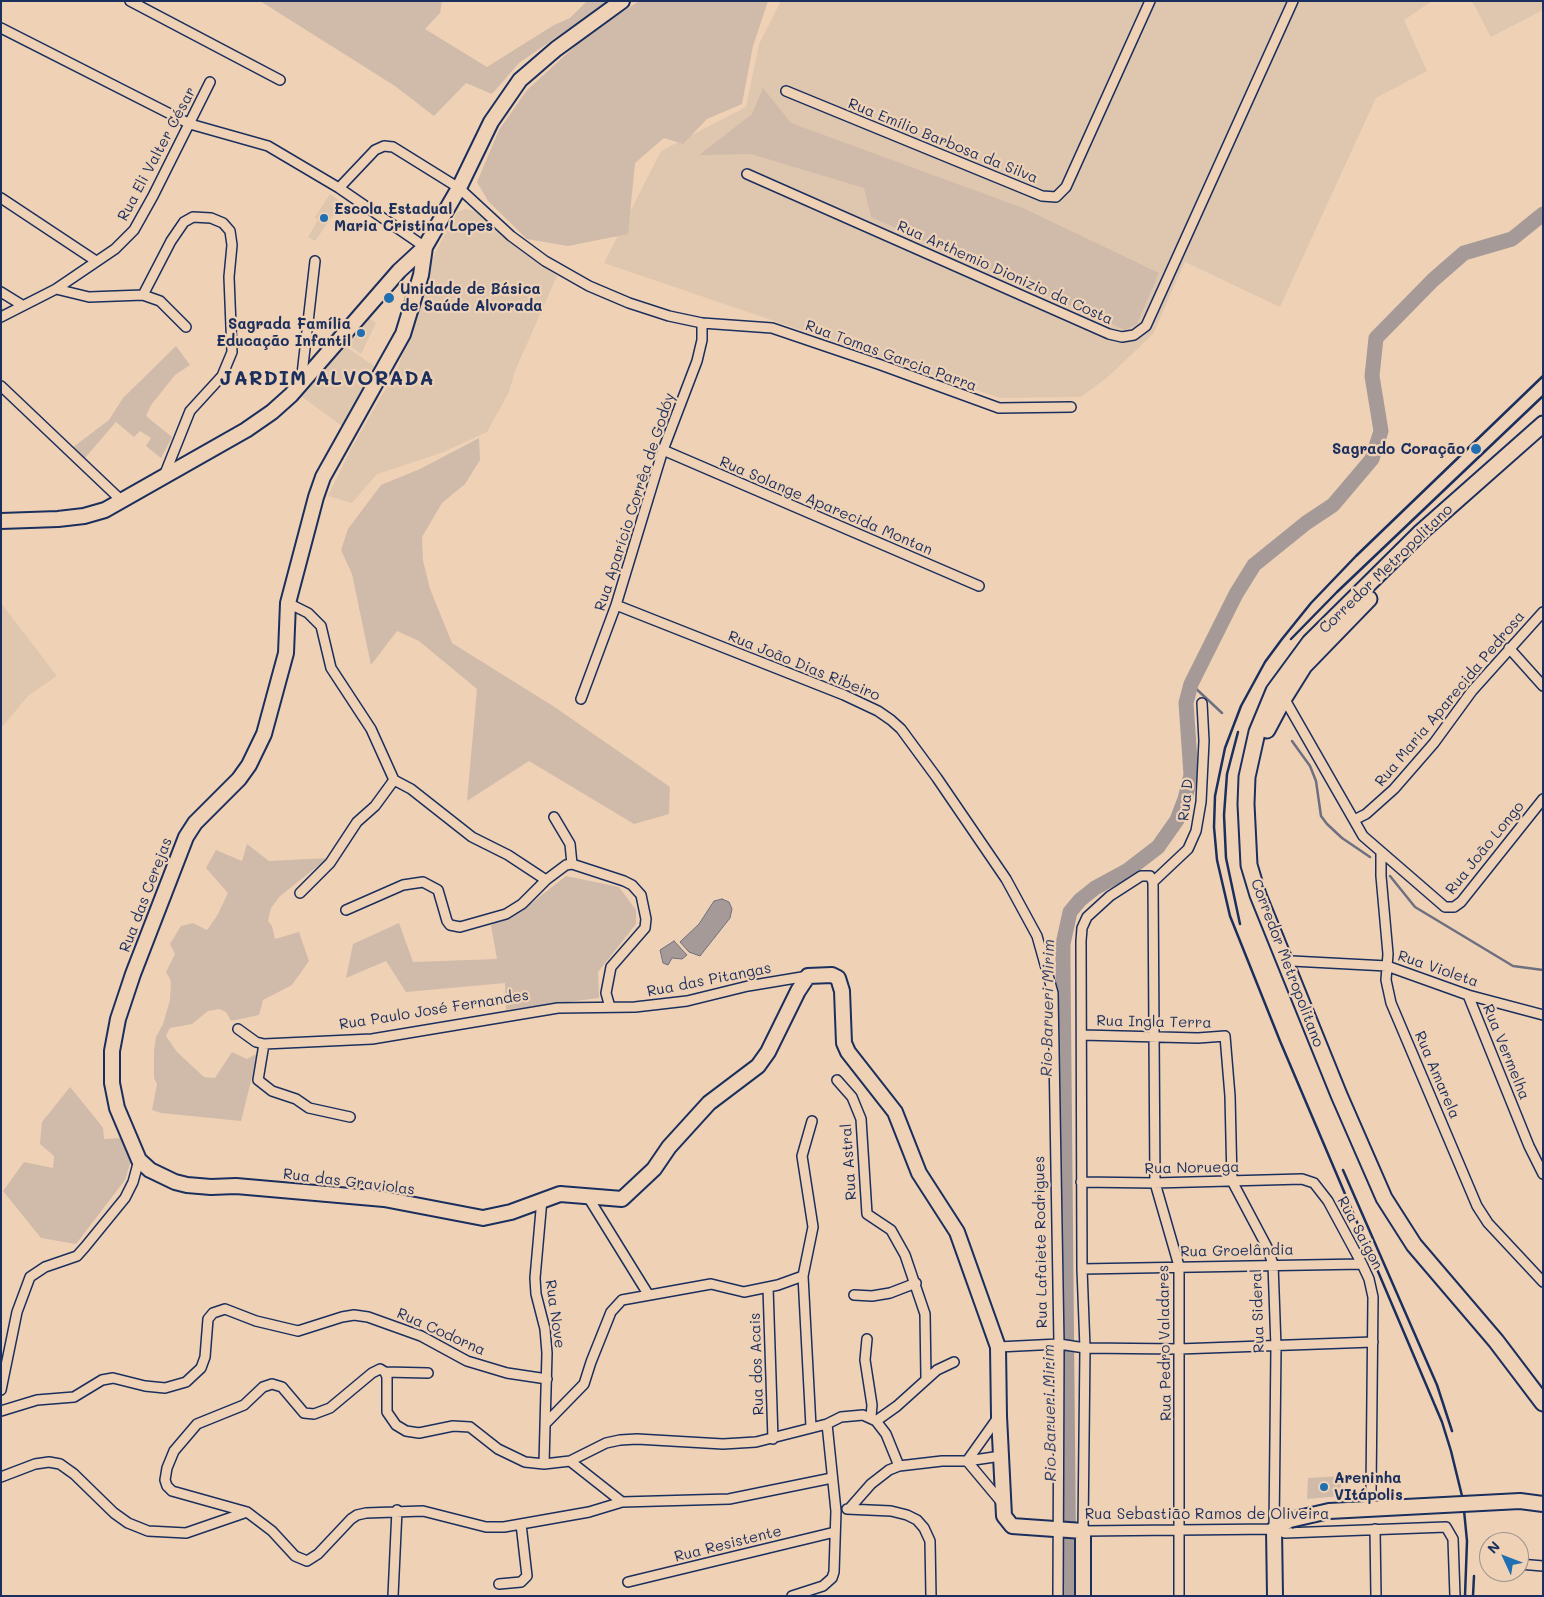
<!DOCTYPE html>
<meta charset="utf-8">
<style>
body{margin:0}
#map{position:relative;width:1544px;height:1597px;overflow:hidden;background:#efd2b6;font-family:Mali,sans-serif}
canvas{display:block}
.frame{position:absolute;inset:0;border:2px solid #1b2f5e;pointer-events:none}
.north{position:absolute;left:1479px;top:1532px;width:50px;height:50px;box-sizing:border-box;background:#efd2b6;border:1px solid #9a9193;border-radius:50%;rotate:313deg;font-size:14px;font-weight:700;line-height:20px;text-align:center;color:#1b2f5e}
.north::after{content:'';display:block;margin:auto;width:18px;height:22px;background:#1f6fb2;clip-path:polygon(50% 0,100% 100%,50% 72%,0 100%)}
</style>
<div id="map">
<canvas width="1544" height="1597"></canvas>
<div class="frame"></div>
<div class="north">N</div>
</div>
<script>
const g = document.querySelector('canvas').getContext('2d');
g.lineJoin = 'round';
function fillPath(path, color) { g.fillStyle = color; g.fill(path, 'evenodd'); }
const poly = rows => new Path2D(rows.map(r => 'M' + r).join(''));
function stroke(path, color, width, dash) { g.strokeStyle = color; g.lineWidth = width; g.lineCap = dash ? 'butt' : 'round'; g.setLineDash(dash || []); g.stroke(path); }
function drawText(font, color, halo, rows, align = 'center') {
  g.font = font + ' Mali,sans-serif'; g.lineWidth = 4.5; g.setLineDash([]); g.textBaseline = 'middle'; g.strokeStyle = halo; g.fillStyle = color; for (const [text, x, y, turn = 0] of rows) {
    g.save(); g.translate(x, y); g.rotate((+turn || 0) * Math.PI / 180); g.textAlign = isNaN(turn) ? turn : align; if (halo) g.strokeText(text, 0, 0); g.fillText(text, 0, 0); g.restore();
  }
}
fillPath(poly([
 [781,1,1432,1,1404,20,1427,71,1376,98,1280,307,1185,262,1153,334,1109,376,1081,397,1000,398,604,263,661,151,746,107,759,44],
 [1472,1,1543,1,1543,10,1491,37],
 [330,194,342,203,315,241,308,237,318,220,315,217],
 [465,209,475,211,501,236,557,276,515,371,509,392,487,432,441,453,377,474,352,503,328,496,351,449,399,365,434,255,457,212],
 [365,316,376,323,361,354,344,342],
 [342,344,377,368,342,426,298,394],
 [1,603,57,676,29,695,1,728]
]), '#dfc6af');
fillPath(poly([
 [260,1,442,1,440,13,425,29,487,67,554,25,570,18,587,1,609,1,519,63,492,94,466,83,434,116,395,86],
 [639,1,768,1,753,46,742,104,707,119,683,144,664,138,635,163,628,234,568,246,527,239,488,201,477,182,499,130,527,90,584,38],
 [763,88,791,123,1023,208,1159,273,1137,324,1125,330,871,217,864,188,751,154,699,155,752,114],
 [176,346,190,365,175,375,151,405,146,416,172,437,161,458,146,446,151,438,140,431,134,437,116,422,84,459,72,448,109,420,123,398],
 [479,438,480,460,465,484,442,503,422,537,423,561,430,589,452,643,553,706,670,787,669,814,634,824,529,761,467,801,477,689,419,641,397,631,371,665,352,574,341,550,348,529,381,485,420,469],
 [247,844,269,861,328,858,280,896,271,908,268,921,272,926,275,939,299,932,309,961,292,985,263,1000,259,1015,231,1021,226,1012,219,1009,208,1011,192,1024,170,1028,166,1036,177,1052,204,1077,215,1078,232,1052,247,1059,258,1053,241,1121,161,1113,152,1110,157,1084,154,1078,154,1051,156,1037,163,1024,170,1000,171,981,166,972,175,954,170,944,181,926,193,923,207,930,217,916,228,893,206,868,216,850,242,861],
 [566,876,619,887,636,910,636,924,598,972,599,998,506,1010,505,983,406,992,386,961,346,978,353,944,399,923,413,962,497,959,491,925,529,905],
 [70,1087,97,1120,103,1128,104,1139,121,1138,131,1160,125,1180,76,1244,41,1238,3,1191,24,1162,53,1168,54,1156,40,1144,42,1122],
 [1341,1476,1341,1496,1307,1499,1308,1478]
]), '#d0baa9');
const water = poly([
 [722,899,729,902,732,909,730,918,700,956,689,952,680,942,699,924,714,901,722,899],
 [674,941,687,955,682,959,672,958,668,965,663,963,660,950,674,941]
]);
fillPath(water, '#a69a98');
stroke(water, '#6e6f81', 1);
stroke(poly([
 [1191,684,1222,713],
 [1292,741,1310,766,1316,781,1321,816,1327,824,1342,838,1370,857],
 [1390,876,1415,907,1513,966,1543,970]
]), '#6e6f81', 2.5);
stroke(poly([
 [1069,1596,1063,964,1063,944,1070,912,1080,900,1095,888,1128,870,1158,847,1177,820,1185,799,1191,775,1186,703,1191,684,1236,594,1254,565,1306,523,1333,505,1372,459,1381,431,1372,376,1376,338,1433,280,1464,253,1512,239,1543,214]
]), '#a69a98', 15);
const street = poly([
 [130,1,280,80],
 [1,28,190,124,268,146,339,188,425,247],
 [786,91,1042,196,1056,197,1066,187,1150,1],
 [747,174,1109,334,1122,337,1134,335,1146,326,1293,1],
 [339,188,375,150,384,146,393,147,459,188,511,236,545,261,589,286,629,303,669,316,702,323,702,340,697,361,663,450,616,605,581,699],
 [1,198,96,261],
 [56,289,89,297,143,295,171,241,184,222,193,217,211,218,223,223,230,231,232,245,229,277,232,352,222,376,190,411,164,476],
 [1,292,22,305],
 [143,295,160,301,186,327],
 [1,317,56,289,115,249,134,230,153,196,210,82],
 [702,323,772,328,881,365,999,408,1071,407],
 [301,383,315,261],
 [1,386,121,500],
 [663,450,979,586],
 [288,603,308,613,321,626,331,668,371,729,394,780],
 [616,605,844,695,878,711,891,720,901,729,937,778,1006,879,1037,936,1053,993,1059,1344,1058,1596],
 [1509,648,1543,686],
 [1284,698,1363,836,1445,907,1454,907,1461,902,1543,799],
 [394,780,411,789,472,837,508,855,546,880],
 [554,817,570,844,572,864],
 [1354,820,1366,814,1394,789,1434,743,1472,691,1543,612],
 [1381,852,1381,876,1388,954,1386,980,1391,1003,1477,1206,1488,1223,1543,1282],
 [1153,882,1150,876,1141,876,1110,896,1087,917,1082,928,1081,941,1082,1269,1085,1348,1083,1531,1274,1529,1285,1533,1446,1527,1453,1539,1455,1596],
 [1153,882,1155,1183,1179,1266,1179,1596],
 [1153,882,1188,849,1196,831,1201,802,1204,741,1202,703],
 [300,893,330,863,357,822,375,806,394,780],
 [346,910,403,885,423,882,438,890,447,921,450,925,460,927,506,914,522,904,546,880,566,865,572,864,624,881,632,885,641,895,646,919,645,928,611,967,606,993,610,1007],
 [1292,961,1387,966,1468,995,1543,1015],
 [1468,995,1529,1146,1543,1174],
 [238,1029,256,1042,264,1044,372,1039,558,1008,635,1007,687,1001,748,986,808,976],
 [1082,1035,1198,1038,1225,1036,1230,1096,1232,1181,1267,1247,1273,1264,1276,1347,1274,1529],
 [264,1044,258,1080,272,1091,296,1099,309,1108,350,1117],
 [837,1080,852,1097,861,1119,867,1214,891,1230,905,1255,925,1314,926,1378],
 [1081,1182,1155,1183,1302,1179,1314,1183,1328,1201,1362,1264,1369,1279,1373,1297,1371,1492],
 [588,1197,648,1294],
 [542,1199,535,1278,536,1294,545,1329,547,1353,544,1464],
 [1082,1269,1362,1264],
 [768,1287,773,1439],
 [854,1295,872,1296,890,1293,916,1283],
 [867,1339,865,1360,872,1405,871,1417],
 [998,1347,1059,1344,1085,1348,1179,1349,1373,1342],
 [385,1372,428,1373],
 [1,1390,17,1312,30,1277,45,1267,77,1256,85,1247,125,1198,133,1182,139,1160],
 [1,1411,37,1400,74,1397,102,1380,113,1378,145,1386,165,1388,186,1382,201,1368,205,1357,208,1319,213,1313,225,1309,256,1321,298,1331,342,1317,354,1315,368,1317,421,1336,467,1361,507,1373,547,1379],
 [999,1416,967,1461,1001,1456],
 [876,1421,897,1406,937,1370,954,1362],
 [546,1423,584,1384,591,1362,611,1312,622,1300,711,1284,744,1292,778,1285,803,1276],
 [811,1427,803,1276,813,1227,802,1156,812,1121],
 [570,1461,622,1502],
 [1,1477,35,1464,49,1462,60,1464,74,1474,114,1513,128,1523,148,1531,186,1533,247,1512],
 [832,1478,729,1499,622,1502,589,1512,504,1527,486,1527,423,1511,366,1513,357,1515,351,1519,318,1554,307,1561,295,1556,272,1531,247,1512,172,1491,167,1486,165,1480,167,1468,174,1451,197,1424,244,1405,263,1387,272,1384,282,1387,304,1413,314,1414,330,1408,372,1373,380,1369,385,1372,387,1377,387,1412,396,1425,406,1431,419,1433,453,1426,470,1427,498,1449,525,1462,544,1464,570,1461,606,1443,620,1440,637,1439,723,1444,756,1442,827,1424,841,1417,863,1415,876,1421,886,1434,899,1466],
 [847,1509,891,1511,907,1515,917,1520,924,1528,930,1541,931,1596],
 [849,1509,871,1484,889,1470,899,1466,942,1461,967,1461,1003,1504],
 [1375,1529,1376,1596],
 [1519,1564,1543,1566],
 [628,1582,835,1532],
 [499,1584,521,1582,527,1576,521,1524],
 [393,1596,397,1510],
 [792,1596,823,1586,832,1578,834,1572,836,1511,827,1424]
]);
const secondary = poly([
 [622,1,556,49,520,80,491,122,459,188,425,247,421,275,403,334,323,477,316,497,288,603,286,653,264,734,249,765,239,779,195,823,186,837,133,974,118,1019,112,1051,112,1083,117,1108,139,1160,150,1170,175,1182,187,1185,211,1187,236,1186,384,1199,483,1218,511,1212,560,1194,622,1199,654,1169,669,1147,709,1103,758,1066,768,1052,798,991,808,976,832,975,838,978,842,991,844,1043,848,1052,895,1112,919,1173,957,1232,998,1347,999,1416,1004,1516,1012,1526,1083,1531,1083,1596],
 [1,521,58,519,84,516,105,510,246,430,272,412,291,395,399,271,425,247],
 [1275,1596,1274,1529,1290,1520]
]);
const primary = poly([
 [1543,424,1421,532,1310,642,1274,691,1257,732,1247,777,1246,804,1249,865,1258,895,1339,1095,1384,1198,1414,1245,1496,1341,1543,1403],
 [1267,730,1284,698,1304,666,1369,599]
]);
stroke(street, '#1b2f5e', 12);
stroke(secondary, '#1b2f5e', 18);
stroke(primary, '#1b2f5e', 19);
stroke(street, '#efd2b6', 9);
stroke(secondary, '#efd2b6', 14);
stroke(primary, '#efd2b6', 15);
stroke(poly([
 [1291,639,1337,592,1543,396],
 [1238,732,1227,774,1224,815,1226,858,1240,924],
 [1343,1170,1437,1385,1452,1431],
 [1465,1596,1467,1541,1463,1500,1451,1451,1442,1422,1280,1041,1230,916,1217,860,1214,827,1215,796,1225,748,1241,706,1265,662,1282,639,1311,603,1356,556,1543,376],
 [1473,1596,1474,1576]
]), '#1b2f5e', 2.5);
const secondaryBridge = poly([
 [1290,1520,1329,1511,1520,1501,1543,1504]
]);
stroke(secondaryBridge, '#1b2f5e', 18, []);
stroke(secondaryBridge, '#efd2b6', 14);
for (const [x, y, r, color] of [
 [324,218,5,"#1f6fb2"],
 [389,298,6,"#1f6fb2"],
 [361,333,5,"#1f6fb2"],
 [1476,449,6,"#1f6fb2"],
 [1324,1487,5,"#1f6fb2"]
]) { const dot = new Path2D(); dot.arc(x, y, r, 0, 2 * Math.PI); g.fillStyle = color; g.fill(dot); stroke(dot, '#efd2b6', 2); }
drawText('15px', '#1b2f5e', '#efd2b6', [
 ["Rua Emílio Barbosa da Silva",943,141,22],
 ["Rua Eli Valter César",157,154,-62],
 ["Rua Arthemio Dionizio da Costa",1005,273,24],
 ["Rua Tomas Garcia Parra",891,356,20],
 ["Rua Aparício Corrêa de Godóy",635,502,-72],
 ["Rua Solange Aparecida Montan",826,506,23],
 ["Corredor Metropolitano",1386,569,-44],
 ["Rua João Dias Ribeiro",804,666,22],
 ["Rua Maria Aparecida Pedrosa",1450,699,-50],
 ["Rua D",1186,800,-84],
 ["Rua João Longo",1485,848,-51],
 ["Rua das Cerejas",146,895,-69],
 ["Corredor Metropolitano",1287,963,69],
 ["Rua Violeta",1438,969,19],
 ["Rua das Pitangas",709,980,-11],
 ["Rua Paulo José Fernandes",434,1010,-9],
 ["Rua Ingla Terra",1154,1022,1],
 ["Rua Vermelha",1506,1052,68],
 ["Rua Amarela",1437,1075,67],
 ["Rua Astral",849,1162,-94],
 ["Rua Noruega",1192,1168,-1],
 ["Rua das Graviolas",349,1182,7],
 ["Rua Saigon",1360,1233,62],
 ["Rua Lafaiete Rodrigues",1041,1242,-91],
 ["Rua Groelândia",1237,1251,-1],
 ["Rua Sideral",1258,1311,-92],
 ["Rua Nove",555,1314,82],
 ["Rua Codorna",441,1332,24],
 ["Rua Pedro Valadares",1165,1343,-91],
 ["Rua dos Acais",757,1364,-92],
 ["Rua Sebastião Ramos de Oliveira",1207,1514],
 ["Rua Resistente",728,1544,-14]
]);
drawText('bold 15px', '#1b2f5e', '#efd2b6', [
 ["Escola Estadual",334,209],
 ["Maria Cristina Lopes",334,226],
 ["Unidade de Básica",400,289],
 ["de Saúde Alvorada",400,306],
 ["Sagrada Família",351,324,"right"],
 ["Educação Infantil",351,341,"right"],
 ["Sagrado Coração",1465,449,"right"],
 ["Areninha",1334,1478],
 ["VItápolis",1334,1495]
], 'left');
drawText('italic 16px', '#37446a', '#efd2b6', [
 ["Rio Barueri Mirim",1048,1008,-89],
 ["Rio Barueri Mirim",1050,1413,-91]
]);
g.letterSpacing = '1px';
drawText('bold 20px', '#1b2f5e', '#efd2b6', [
 ["JARDIM ALVORADA",327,379]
]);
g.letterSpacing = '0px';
</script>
